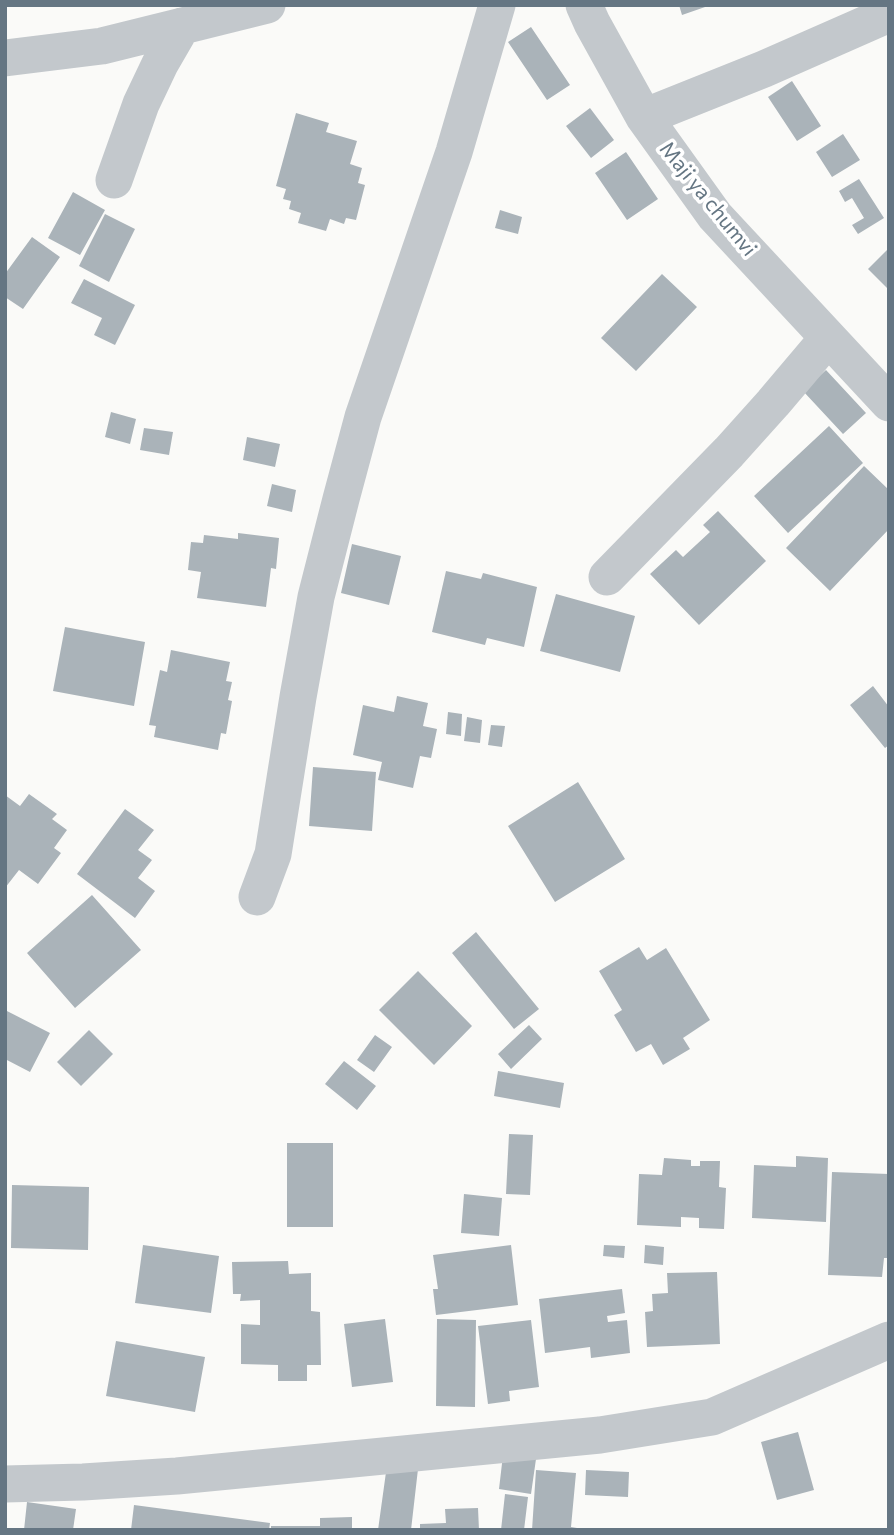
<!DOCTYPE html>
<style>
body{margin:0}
#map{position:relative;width:894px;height:1535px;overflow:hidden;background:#fafaf8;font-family:Commissioner,sans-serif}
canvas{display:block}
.frame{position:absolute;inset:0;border:7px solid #657683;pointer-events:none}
</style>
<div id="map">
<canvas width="894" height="1535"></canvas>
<div class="frame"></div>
</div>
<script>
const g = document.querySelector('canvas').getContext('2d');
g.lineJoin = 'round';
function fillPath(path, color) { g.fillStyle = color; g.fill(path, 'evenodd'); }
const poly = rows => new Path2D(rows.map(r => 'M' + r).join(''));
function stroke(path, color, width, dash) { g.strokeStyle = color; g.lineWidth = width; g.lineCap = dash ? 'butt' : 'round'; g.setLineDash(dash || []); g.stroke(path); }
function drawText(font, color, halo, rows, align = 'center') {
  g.font = font + ' Commissioner,sans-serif'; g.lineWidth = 7; g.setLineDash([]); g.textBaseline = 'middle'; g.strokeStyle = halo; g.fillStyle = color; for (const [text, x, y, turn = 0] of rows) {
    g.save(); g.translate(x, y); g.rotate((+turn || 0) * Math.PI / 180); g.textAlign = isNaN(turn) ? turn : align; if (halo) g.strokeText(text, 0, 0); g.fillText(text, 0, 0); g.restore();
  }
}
fillPath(poly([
 [679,5,708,5,708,6,682,15],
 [531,27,570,85,547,100,508,42],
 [792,81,821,126,797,141,768,97],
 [590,108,614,140,591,158,566,126],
 [296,113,329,123,326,132,357,141,350,164,362,168,358,183,365,185,356,220,346,218,344,224,330,219,326,231,298,223,301,213,289,209,291,201,283,199,286,189,276,186],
 [843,134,860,160,832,177,816,152],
 [626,152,658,199,627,220,595,173],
 [859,179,884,218,858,234,852,225,864,218,852,198,845,202,839,191],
 [73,192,105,210,80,255,48,238],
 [500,210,522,217,518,234,495,228],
 [105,214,135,229,109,282,79,266],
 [32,237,60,257,23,309,5,297,5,274],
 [889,248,889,290,868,269],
 [662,274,697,307,636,371,601,338],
 [84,279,135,305,115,345,94,335,102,318,71,303],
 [826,370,866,413,843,434,803,391],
 [111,412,136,419,130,444,105,437],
 [829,426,863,463,788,533,754,496],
 [144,428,173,432,169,455,140,450],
 [247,437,280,444,275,467,243,460],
 [864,466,889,490,889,529,830,591,786,548],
 [272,484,296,490,292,512,267,506],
 [718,511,766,561,699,625,650,574,676,550,683,557,710,532,703,525],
 [238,533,279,538,276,569,271,568,266,607,197,598,201,572,188,570,191,542,203,543,204,535,238,539],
 [352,544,401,556,389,605,341,593],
 [446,571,481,579,483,573,537,587,524,647,487,638,485,645,432,632],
 [556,594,635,616,620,672,540,651],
 [65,627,145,642,134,706,53,691],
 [171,650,230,662,226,681,232,682,228,700,232,701,226,734,221,733,218,750,154,737,156,726,149,725,160,670,167,672],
 [873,686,889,707,889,745,885,748,850,705],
 [397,696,428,703,423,726,437,729,431,758,420,756,413,788,378,780,382,762,353,755,363,705,394,712],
 [448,712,462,714,461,736,446,734],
 [467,717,482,720,480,743,464,741],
 [491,725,505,726,502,747,488,745],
 [313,767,376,772,372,831,309,826],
 [578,782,625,859,555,902,508,826],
 [29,794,57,814,52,819,67,830,54,848,61,853,38,884,19,870,5,888,5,795,20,806],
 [125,809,154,830,138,850,152,860,138,878,155,891,135,918,77,874],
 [92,895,141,950,75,1008,27,953],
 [476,932,539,1009,514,1029,452,953],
 [639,947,647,960,666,948,710,1020,683,1038,690,1049,663,1065,651,1044,636,1052,614,1015,622,1010,599,971],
 [418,971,472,1026,434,1065,379,1010],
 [5,1010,50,1033,30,1072,5,1059],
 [529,1025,542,1039,511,1069,498,1054],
 [89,1030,113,1054,81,1086,57,1062],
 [375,1035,392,1047,374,1072,357,1060],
 [344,1061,376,1086,357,1110,325,1084],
 [498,1071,564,1083,560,1108,494,1096],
 [509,1134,533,1135,530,1195,506,1194],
 [287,1143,333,1143,333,1227,287,1227],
 [796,1156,828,1158,826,1222,752,1218,754,1165,796,1167],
 [664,1158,691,1160,691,1166,700,1166,700,1161,720,1161,719,1187,726,1188,724,1229,699,1228,699,1218,681,1217,681,1227,637,1225,639,1174,662,1175],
 [832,1172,889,1174,889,1258,884,1258,882,1277,828,1275],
 [12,1185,89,1187,88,1250,11,1248],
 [464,1194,502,1198,499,1236,461,1233],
 [143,1245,219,1256,211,1313,135,1303],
 [511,1245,518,1305,436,1315,433,1289,438,1289,433,1255],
 [604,1245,625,1246,624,1258,603,1256],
 [645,1245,664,1247,663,1265,644,1263],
 [288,1261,289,1274,311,1273,311,1311,320,1312,321,1365,307,1365,307,1381,278,1381,278,1365,241,1364,241,1324,260,1325,260,1300,240,1301,241,1294,233,1294,232,1262],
 [717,1272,720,1344,647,1347,645,1312,653,1311,652,1294,668,1293,667,1273],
 [622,1289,625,1313,607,1316,608,1322,627,1320,630,1353,591,1358,590,1347,545,1353,539,1299],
 [385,1319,393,1382,352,1387,344,1324],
 [437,1319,476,1320,475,1407,436,1406],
 [531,1320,539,1387,509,1391,510,1401,488,1404,478,1326],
 [116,1341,205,1357,195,1412,106,1396],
 [798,1432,814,1490,777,1500,761,1442],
 [503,1455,536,1459,531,1494,499,1489],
 [387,1465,418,1469,411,1530,378,1530],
 [536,1470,576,1473,571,1527,577,1528,577,1530,532,1530],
 [586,1470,629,1472,628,1497,585,1495],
 [505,1494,528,1497,524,1530,501,1530],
 [27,1502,76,1509,73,1530,24,1530],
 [134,1505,270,1523,269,1530,131,1530],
 [478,1508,479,1530,420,1530,420,1524,446,1523,445,1509],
 [352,1517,352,1530,271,1530,271,1526,320,1526,320,1518]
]), '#aab3b9');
stroke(poly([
 [584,5,592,23,644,117,715,216,889,403],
 [5,58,102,46,267,5],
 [644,117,764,69,889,14],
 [114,180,141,104,160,64,182,26],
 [607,577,729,452,773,403,828,338],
 [257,897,273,854,298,697,316,597,341,499,363,417,454,152,497,5],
 [5,1484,83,1482,177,1476,600,1435,712,1417,889,1340]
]), '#c3c8cc', 37);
drawText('21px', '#657683', '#fff', [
 ["Maji ya chumvi",708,199,51]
]);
</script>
